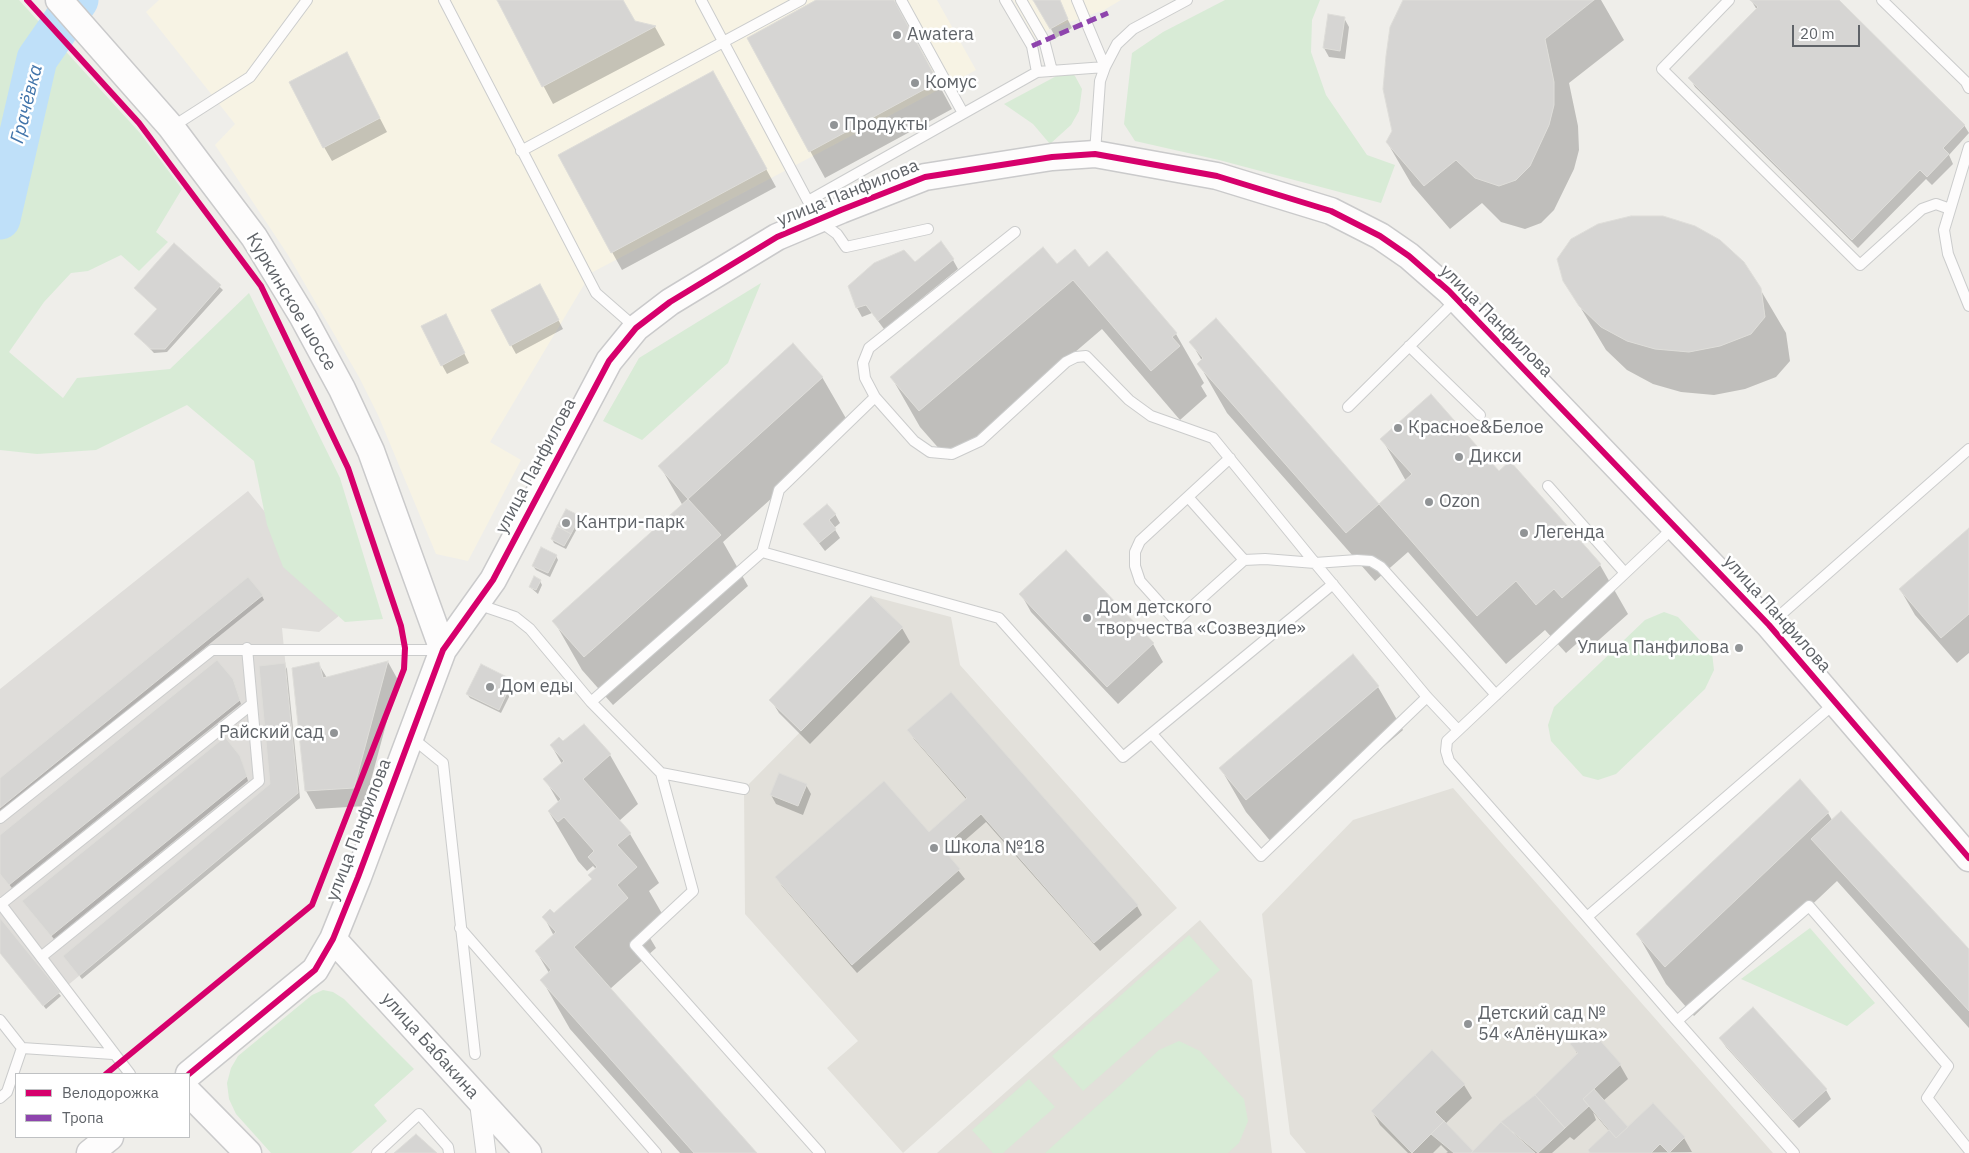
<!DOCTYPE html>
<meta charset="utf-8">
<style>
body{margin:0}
#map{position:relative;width:1969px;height:1153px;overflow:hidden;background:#efeeea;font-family:"IBM Plex Sans",sans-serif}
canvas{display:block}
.legend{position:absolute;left:15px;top:1073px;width:175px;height:65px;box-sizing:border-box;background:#fff;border:1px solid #bfc1c3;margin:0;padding:6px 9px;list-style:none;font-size:15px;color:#5f6368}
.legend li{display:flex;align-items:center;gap:10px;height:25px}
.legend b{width:25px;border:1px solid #bfc1c3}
.scale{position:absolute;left:1792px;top:25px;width:68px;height:22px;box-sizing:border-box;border:2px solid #5f6368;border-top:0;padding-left:6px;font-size:15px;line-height:18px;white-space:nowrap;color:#5f6368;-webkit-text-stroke:4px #fff;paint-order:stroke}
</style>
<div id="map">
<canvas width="1969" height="1153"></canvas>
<ul class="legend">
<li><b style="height:6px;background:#d6006c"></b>Велодорожка</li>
<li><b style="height:6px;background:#8e44ad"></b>Тропа</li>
</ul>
<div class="scale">20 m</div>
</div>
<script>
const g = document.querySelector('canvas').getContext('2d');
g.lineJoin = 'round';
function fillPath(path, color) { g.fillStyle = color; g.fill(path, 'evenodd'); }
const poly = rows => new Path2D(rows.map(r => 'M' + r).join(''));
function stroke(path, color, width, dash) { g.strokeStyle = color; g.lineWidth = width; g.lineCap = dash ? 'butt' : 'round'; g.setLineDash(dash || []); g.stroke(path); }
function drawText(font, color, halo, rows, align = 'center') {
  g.font = font + ' "IBM Plex Sans",sans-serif'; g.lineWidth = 5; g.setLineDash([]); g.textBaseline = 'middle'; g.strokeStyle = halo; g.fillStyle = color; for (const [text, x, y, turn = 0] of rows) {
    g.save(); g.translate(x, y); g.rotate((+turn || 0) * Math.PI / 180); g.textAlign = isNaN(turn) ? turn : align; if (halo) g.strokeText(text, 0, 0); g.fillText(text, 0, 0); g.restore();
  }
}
fillPath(poly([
 [159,0,937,0,976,70,591,273,490,442,521,460,468,561,436,554,378,415,359,377,288,255,215,145,235,124,146,12],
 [1013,0,1121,0,1104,10,1050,29,1035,38]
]), '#f7f3e4');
fillPath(poly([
 [248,491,345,611,319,632,282,628,298,793,43,1006,0,953,0,689]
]), '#dfddda');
fillPath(poly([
 [871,596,951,617,960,665,1177,908,903,1153,827,1068,858,1041,745,914,744,789,903,628],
 [1453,788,1773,1153,1306,1153,1290,1134,1262,914,1353,820],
 [1200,920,1252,980,1272,1153,937,1153]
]), '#e2e0da');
fillPath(poly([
 [0,0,19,0,140,133,182,189,156,232,168,242,139,271,121,255,88,271,71,273,44,302,9,352,63,398,77,378,170,369,249,293,340,478,383,619,345,622,283,567,267,525,254,461,187,405,96,450,37,454,0,450],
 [1225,0,1320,0,1312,20,1311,52,1326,95,1367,155,1395,165,1381,203,1219,160,1135,141,1124,124,1132,53,1163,32],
 [1070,71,1075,76,1082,89,1079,111,1071,125,1050,144,1033,124,1004,104,1064,72],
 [761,283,728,363,642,440,603,421,639,358],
 [1664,612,1678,617,1712,653,1714,670,1705,689,1616,774,1598,780,1583,776,1551,741,1548,725,1554,707,1645,620],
 [1810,928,1875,1003,1847,1026,1741,979],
 [1189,935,1220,970,1083,1091,1052,1056],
 [323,990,333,992,344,999,414,1069,374,1105,387,1121,351,1153,271,1153,236,1114,229,1099,227,1083,231,1068,238,1056,312,995],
 [1179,1041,1200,1051,1244,1099,1248,1121,1239,1143,1228,1153,1045,1153,1159,1050],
 [1029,1079,1055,1107,1003,1153,993,1153,972,1130]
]), '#d8ebd6');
fillPath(poly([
 [498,0,622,0,634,22,655,27,665,45,553,104],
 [819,0,893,0,952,109,825,178,748,38],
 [1035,0,1058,0,1072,28,1056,38],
 [1406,0,1601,0,1624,40,1569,83,1578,126,1579,150,1574,169,1554,210,1541,223,1525,229,1501,222,1482,203,1450,229,1412,185,1387,142,1394,131],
 [1751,0,1837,0,1964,125,1969,133,1949,155,1953,164,1932,185,1926,179,1858,248,1695,87,1690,78,1757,10],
 [1344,18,1349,27,1345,59,1329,57,1324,48],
 [354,68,387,132,332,161,324,147],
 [723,91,776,187,622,270,612,252],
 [174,245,223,290,167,352,154,353,136,334,158,310,135,288],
 [953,260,958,269,884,329,872,313,862,317,857,308,849,287,915,264],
 [1057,266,1089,269,1176,334,1204,383,1201,386,1207,396,1180,420,1102,329,949,460,920,427,892,378],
 [1564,280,1760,289,1786,333,1790,361,1776,377,1745,389,1714,395,1681,392,1653,384,1627,370,1606,350],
 [545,294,563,329,516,354,511,345],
 [1216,320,1378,505,1406,481,1382,439,1499,473,1600,565,1628,614,1591,647,1583,638,1566,653,1545,630,1506,664,1408,552,1375,581,1227,413,1199,364,1202,361,1191,342],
 [450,325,469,363,447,374,442,365],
 [822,377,851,427,723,542,748,586,613,705,582,670,554,621,683,506,660,466],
 [835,514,840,523,834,528,840,538,825,551,805,525],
 [579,517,581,521,566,549,554,543,552,539],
 [1969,530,1969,653,1957,663,1915,615,1900,589],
 [556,556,558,560,550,577,536,570,533,566],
 [540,581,542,585,538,594,530,587],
 [1021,594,1153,644,1163,662,1118,704,1031,612],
 [262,596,264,600,0,813,0,780],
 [871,598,902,628,910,642,810,744,779,713,771,700],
 [1352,656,1378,687,1403,730,1272,843,1246,812,1221,769],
 [388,662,398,680,364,806,316,809,306,791,318,663,327,678],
 [285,665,287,669,300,798,82,979,67,960,272,784],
 [512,681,515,685,501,713,470,698,467,694],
 [234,685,241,704,12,888,0,873,0,836],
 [583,725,610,755,638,804,619,821,630,834,659,883,649,891,664,917,647,933,656,948,610,989,755,1153,680,1153,570,1029,542,980,549,973,536,951,554,936,544,917,553,915,592,880,590,875,596,869,593,866,587,871,578,861,549,812,559,803,545,779,562,764,551,745,563,743],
 [909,730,1137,906,1142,915,1100,951,986,822,947,856,965,879,857,973,782,886,777,878,928,834,967,800,914,739],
 [242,762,248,781,54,939,26,905],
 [806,785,811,794,803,815,776,804,771,795],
 [1828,813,1832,820,1969,951,1969,1028,1837,881,1694,1016,1666,984,1638,935],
 [0,920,61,996,46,1009,0,952],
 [1753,1009,1826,1090,1831,1099,1799,1128,1726,1047,1720,1038],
 [1589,1030,1620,1065,1628,1079,1603,1101,1628,1129,1653,1105,1684,1138,1692,1152,1591,1153,1609,1131,1593,1112,1596,1120,1574,1140,1570,1137,1552,1153,1473,1153,1502,1123,1536,1095,1578,1055,1572,1044],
 [1432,1052,1464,1085,1472,1098,1445,1124,1472,1153,1446,1153,1448,1152,1441,1145,1433,1153,1408,1153,1380,1125,1372,1111]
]), '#0003');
stroke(poly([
 [0,219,37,59,78,0]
]), '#bfe0f9', 41);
const building = poly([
 [497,0,623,0,635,21,656,26,542,87,497,0],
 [816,0,894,0,938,82,809,152,747,38,816,0],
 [1033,0,1060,0,1068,19,1050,29,1033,0],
 [1594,0,1545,39,1554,82,1554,105,1549,125,1530,166,1516,180,1499,186,1475,178,1456,160,1424,186,1386,142,1392,131,1383,89,1386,56,1390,27,1403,0,1594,0],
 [1750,0,1839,0,1965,125,1943,148,1949,154,1927,177,1920,170,1852,240,1688,78,1758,7,1750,0],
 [1328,14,1345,17,1340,51,1323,48,1328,14],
 [347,52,380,118,323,148,289,82,347,52],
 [713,71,767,169,611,253,558,155,713,71],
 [1631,216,1663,216,1695,226,1720,240,1744,262,1761,288,1765,317,1751,334,1720,346,1689,352,1655,349,1627,341,1601,327,1579,306,1563,281,1557,259,1571,239,1598,224,1631,216],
 [941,241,954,259,878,321,866,305,856,308,848,286,874,263,904,250,915,262,941,241],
 [174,243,221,285,165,349,151,349,134,334,157,309,134,288,174,243],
 [1043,247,1057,264,1075,249,1089,267,1107,251,1177,333,1172,337,1180,346,1151,371,1073,280,919,411,890,377,1043,247],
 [540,284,559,320,510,346,491,310,540,284],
 [446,314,465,353,441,366,421,326,446,314],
 [1216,318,1379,504,1346,533,1197,364,1203,358,1189,342,1216,318],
 [793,343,823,377,688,499,658,466,793,343],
 [1431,394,1499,471,1510,461,1601,564,1562,598,1554,589,1536,605,1516,581,1477,616,1379,504,1412,474,1380,439,1431,394],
 [688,499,721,535,584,657,552,621,688,499],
 [827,504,836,514,829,520,836,529,819,543,803,524,827,504],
 [566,509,580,516,571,534,557,526,566,509],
 [557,526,571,534,564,546,551,539,557,526],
 [1969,528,1969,614,1941,638,1899,589,1969,528],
 [541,547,557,555,548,573,532,566,541,547],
 [1066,550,1154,643,1107,687,1019,594,1066,550],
 [534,576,541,580,536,590,529,587,534,576],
 [248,577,263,595,0,808,0,778,248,577],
 [871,596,903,627,801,731,769,700,871,596],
 [1353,654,1379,686,1246,800,1219,768,1353,654],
 [217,660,233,679,240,700,9,885,0,874,0,835,217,660],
 [388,661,354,788,305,791,292,668,319,662,323,678,388,661],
 [285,663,298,793,79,976,63,956,270,784,259,666,285,663],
 [481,664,513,680,499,710,466,694,481,664],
 [951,692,1138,905,1094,943,981,814,942,848,960,869,852,965,775,877,884,781,929,832,967,798,907,730,951,692],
 [584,724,611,754,583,779,631,833,617,845,637,867,617,885,628,898,574,947,757,1153,694,1153,540,980,551,970,535,951,556,932,542,917,550,909,554,913,592,879,588,875,597,867,588,857,594,851,564,817,558,822,548,811,561,799,543,779,564,761,550,745,559,737,563,741,584,724],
 [225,737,240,756,247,776,51,936,22,901,225,737],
 [779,773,807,784,798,806,770,795,779,773],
 [1800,779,1829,812,1665,967,1636,934,1800,779],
 [1841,811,1969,949,1969,1011,1811,839,1841,811],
 [0,918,60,992,43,1006,0,953,0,918],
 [1753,1007,1827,1089,1793,1120,1719,1038,1753,1007],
 [1589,1028,1621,1064,1583,1099,1589,1106,1565,1128,1535,1095,1578,1053,1570,1044,1589,1028],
 [1432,1050,1465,1084,1435,1112,1444,1121,1412,1153,1371,1111,1432,1050],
 [1594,1089,1628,1127,1616,1138,1583,1099,1594,1089],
 [1535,1095,1565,1128,1538,1153,1501,1122,1535,1095],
 [1653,1103,1685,1137,1669,1153,1660,1144,1651,1153,1590,1153,1588,1150,1609,1130,1616,1138,1653,1103],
 [1444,1121,1473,1151,1471,1153,1454,1153,1431,1134,1444,1121],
 [1501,1122,1535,1153,1471,1153,1501,1122],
 [416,1134,437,1153,394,1153,416,1134]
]);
fillPath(building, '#d6d5d3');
stroke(building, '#deddd9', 1);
const lane = poly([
 [444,0,596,293,636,328],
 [701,0,818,220,837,234,846,247,928,229],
 [901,0,963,113],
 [1005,0,1032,46,1037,72],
 [1021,0,1044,40,1052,71],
 [1729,0,1662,69,1860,265,1922,209,1936,204,1950,209],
 [1882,0,1966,82,1969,88],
 [172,127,250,77,307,0],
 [1969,147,1944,230,1948,254,1969,306],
 [521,151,801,0],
 [1095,153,1100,81,1105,67,1117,44,1133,29,1187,0],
 [808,201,1037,72,1105,67,1077,0],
 [1409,346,1480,415],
 [875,397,865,378,863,363,869,348,1015,232],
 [1348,407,1456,300],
 [1230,458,1140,541,1135,552,1135,566,1140,581,1176,621,1244,560,1265,559,1315,563,1427,697,1458,730],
 [1548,486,1625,573],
 [1188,497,1244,560],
 [762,552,999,618,1123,757,1333,584],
 [477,604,515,617,530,629,591,702,661,773,693,891,635,945,820,1153],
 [1769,625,1969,449],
 [591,702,762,552,779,490,875,397,914,441,930,452,952,454,980,441,1066,362,1076,357,1086,356,1129,400,1151,416,1213,438,1315,563,1357,560,1371,561,1381,567,1496,695],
 [1835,703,1587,917,1677,1021,1809,906,1948,1066,1927,1098,1969,1150],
 [1152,734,1261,856,1427,697],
 [411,737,443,763,475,1054],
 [661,773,744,789],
 [0,818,212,650,440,650],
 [0,903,130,1074],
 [1,904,252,704],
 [1587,917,1449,761,1446,751,1447,741,1674,527],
 [460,928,656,1153],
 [41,957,259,781,247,648],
 [0,1020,22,1048,113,1054],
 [1677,1021,1794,1153],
 [0,1098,7,1092,22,1048],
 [377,1153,419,1114,448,1147,449,1153]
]);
const street = poly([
 [479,1099,486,1153]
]);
const secondary = poly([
 [59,0,171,127,198,163,254,237,303,317,342,389,371,451,443,650],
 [333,939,528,1153],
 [189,1074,315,970,333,939,358,877,443,650,493,580,609,361,636,328,670,302,777,237,841,210,925,177,1052,157,1095,154,1217,176,1331,211,1380,236,1409,256,1449,291,1769,625,1969,858],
 [189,1093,248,1153],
 [90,1153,110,1137]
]);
stroke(lane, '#cbcccc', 12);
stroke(street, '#cbcccc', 21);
stroke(secondary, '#cacacb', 29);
stroke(lane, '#fdfcfc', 10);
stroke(street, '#fdfcfc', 19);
stroke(secondary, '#fdfcfc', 26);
stroke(poly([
 [1032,46,1108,13]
]), '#8e44ad', 5, [10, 5]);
stroke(poly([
 [27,0,139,123,261,286,348,468,401,626,405,648,404,669,312,905,106,1074],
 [189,1074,315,970,333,939,358,877,443,650,493,580,609,361,636,328,670,302,777,237,841,210,925,177,1052,157,1095,154,1217,176,1331,211,1380,236,1409,256,1449,291,1769,625,1969,858]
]), '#d6006c', 6);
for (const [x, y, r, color] of [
 [897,35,5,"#919496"],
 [915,83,5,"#919496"],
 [834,125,5,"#919496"],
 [1398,428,5,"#919496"],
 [1459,457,5,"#919496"],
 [1429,502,5,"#919496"],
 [566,523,5,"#919496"],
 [1524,533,5,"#919496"],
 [1087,618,5,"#919496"],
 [1739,648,5,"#919496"],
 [490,687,5,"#919496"],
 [334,733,5,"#919496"],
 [934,848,5,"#919496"],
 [1468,1024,5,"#919496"]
]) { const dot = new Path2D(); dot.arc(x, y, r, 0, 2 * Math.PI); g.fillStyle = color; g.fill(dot); stroke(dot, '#fff', 2); }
drawText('18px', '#5f6368', '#fff', [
 ["Awatera",907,35],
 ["Комус",925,83],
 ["Продукты",844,125],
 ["Красное&Белое",1408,428],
 ["Дикси",1469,457],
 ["Ozon",1439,502],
 ["Кантри-парк",576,523],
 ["Легенда",1534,533],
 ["Дом детского",1097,608],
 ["творчества «Созвездие»",1097,629],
 ["Улица Панфилова",1729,648,"right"],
 ["Дом еды",500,687],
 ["Райский сад",324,733,"right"],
 ["Школа №18",944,848],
 ["Детский сад №",1478,1014],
 ["54 «Алёнушка»",1478,1035]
], 'left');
drawText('18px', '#5f6368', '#fff', [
 ["улица Панфилова",848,193,-22],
 ["Куркинское шоссе",291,302,59],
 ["улица Панфилова",1496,321,45],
 ["улица Панфилова",536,466,-62],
 ["улица Панфилова",1777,614,48],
 ["улица Панфилова",359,830,-69],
 ["улица Бабакина",430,1046,48]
]);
drawText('italic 19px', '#4174aa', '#fff', [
 ["Грачёвка",27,104,-76]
]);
</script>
